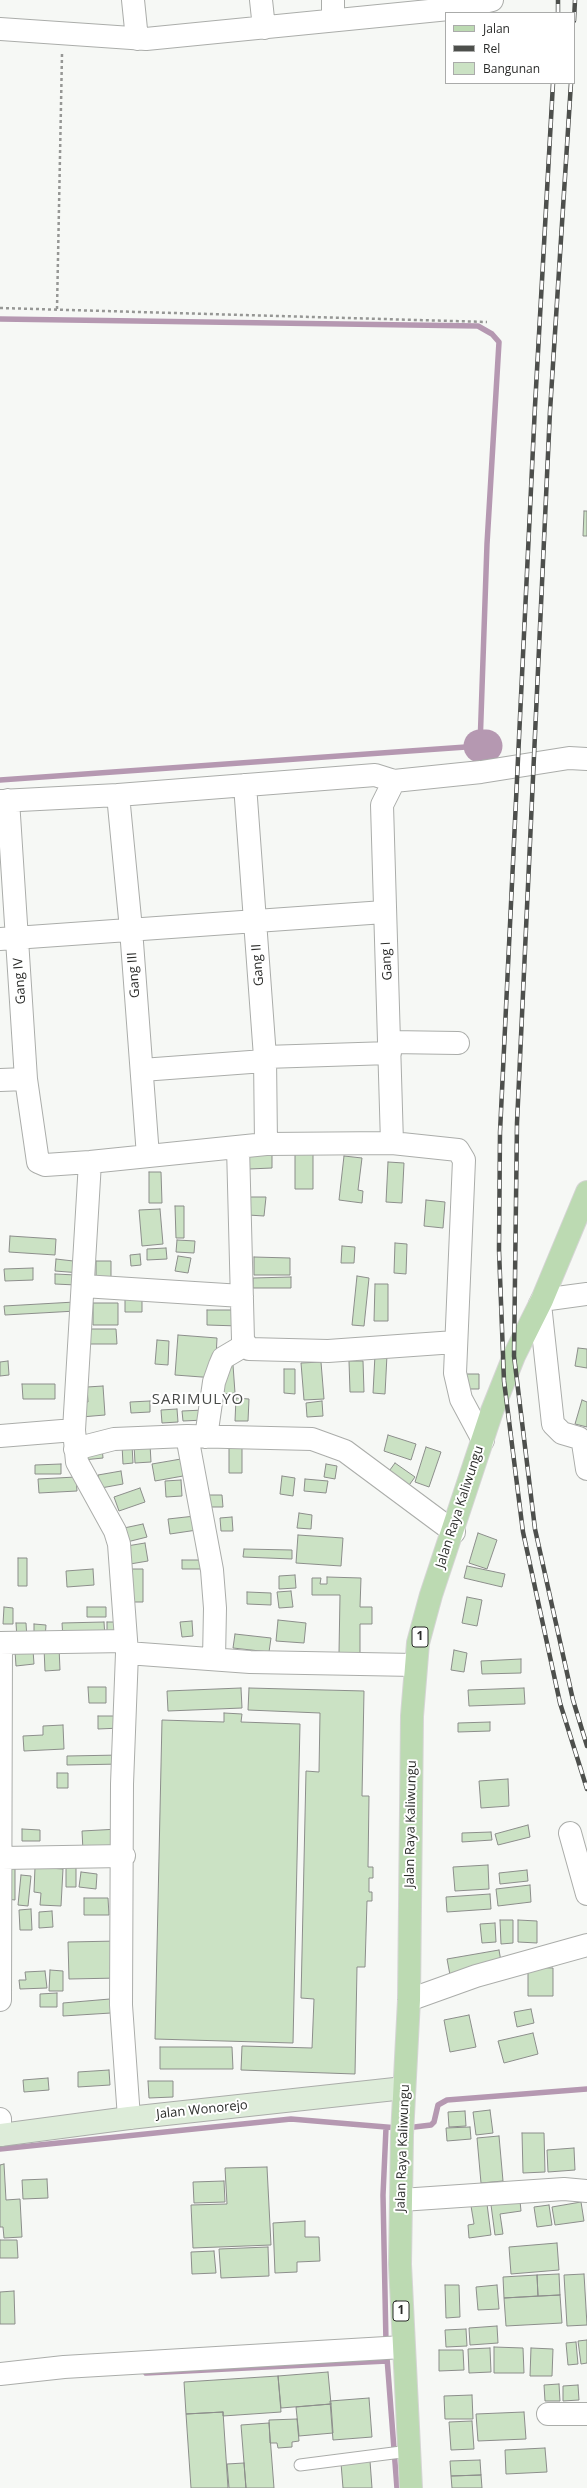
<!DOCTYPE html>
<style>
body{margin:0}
#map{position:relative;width:587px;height:2488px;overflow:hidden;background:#f6f8f5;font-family:"Open Sans",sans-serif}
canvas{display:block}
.legend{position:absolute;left:445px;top:12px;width:130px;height:72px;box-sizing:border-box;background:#fff;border:1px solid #aaabaa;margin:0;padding:5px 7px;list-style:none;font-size:12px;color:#2b2c2a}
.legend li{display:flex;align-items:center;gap:8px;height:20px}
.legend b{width:20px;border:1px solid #aaabaa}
</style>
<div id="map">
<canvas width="587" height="2488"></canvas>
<ul class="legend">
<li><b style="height:5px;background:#bcdab2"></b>Jalan</li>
<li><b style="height:5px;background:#4d4f4c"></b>Rel</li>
<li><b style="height:11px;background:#cbe2c4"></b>Bangunan</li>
</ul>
</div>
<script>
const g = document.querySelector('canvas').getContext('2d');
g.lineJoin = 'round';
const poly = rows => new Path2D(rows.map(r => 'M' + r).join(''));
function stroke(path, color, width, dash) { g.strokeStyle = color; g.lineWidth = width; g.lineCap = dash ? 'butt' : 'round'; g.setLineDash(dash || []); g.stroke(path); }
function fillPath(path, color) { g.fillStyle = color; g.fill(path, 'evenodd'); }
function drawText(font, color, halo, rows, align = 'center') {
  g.font = font + ' "Open Sans",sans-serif'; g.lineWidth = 4; g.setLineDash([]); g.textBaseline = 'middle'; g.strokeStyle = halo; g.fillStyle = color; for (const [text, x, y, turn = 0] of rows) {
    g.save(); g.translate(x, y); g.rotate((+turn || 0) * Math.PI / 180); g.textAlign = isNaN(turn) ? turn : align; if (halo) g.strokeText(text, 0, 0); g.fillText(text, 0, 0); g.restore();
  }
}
stroke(poly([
 [0,319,478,326,492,334,499,342,487,544,480,746,0,780],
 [386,2128,383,2195,386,2343],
 [406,2128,431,2125,434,2122,438,2105,447,2100,587,2089],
 [0,2149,291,2119,398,2128],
 [387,2358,397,2488],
 [146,2373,387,2361]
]), '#b598b1', 5.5);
stroke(poly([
 [480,746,486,746]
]), '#b598b1', 33);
const building = poly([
 [584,511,587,511,587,536,583,536,584,511],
 [272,1148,272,1168,249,1169,248,1150,272,1148],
 [295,1152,313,1152,313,1189,295,1189,295,1152],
 [344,1156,362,1158,358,1190,363,1191,362,1203,339,1200,344,1156],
 [388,1162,404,1163,402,1203,386,1202,388,1162],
 [149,1172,161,1172,162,1203,149,1203,149,1172],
 [249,1197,266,1197,264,1216,248,1215,249,1197],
 [426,1200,445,1202,443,1228,424,1226,426,1200],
 [175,1206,184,1206,184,1238,176,1238,175,1206],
 [160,1209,163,1244,142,1246,139,1210,160,1209],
 [10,1236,56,1239,55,1255,9,1252,10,1236],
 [177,1240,195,1241,194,1253,176,1252,177,1240],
 [395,1243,407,1244,406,1274,394,1273,395,1243],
 [342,1246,355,1247,354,1263,341,1263,342,1246],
 [166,1248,167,1259,147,1260,147,1249,166,1248],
 [140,1254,141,1265,131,1266,130,1255,140,1254],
 [178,1256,191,1258,188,1273,175,1271,178,1256],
 [254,1257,290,1258,290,1275,254,1275,254,1257],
 [56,1259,82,1262,81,1273,55,1271,56,1259],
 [96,1261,111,1261,111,1277,96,1277,96,1261],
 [33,1268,33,1280,5,1281,4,1269,33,1268],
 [55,1274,76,1275,76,1285,55,1284,55,1274],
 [357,1276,369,1278,364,1326,352,1325,357,1276],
 [291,1277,291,1288,253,1288,253,1278,291,1277],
 [375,1284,388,1284,388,1321,374,1321,375,1284],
 [125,1292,142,1293,142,1312,125,1312,125,1292],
 [75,1302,76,1311,5,1315,4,1306,75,1302],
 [93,1303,118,1303,118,1325,93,1325,93,1303],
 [207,1310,239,1310,239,1326,207,1325,207,1310],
 [90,1329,116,1329,117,1344,90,1344,90,1329],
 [178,1335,217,1338,215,1378,175,1375,178,1335],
 [157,1340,169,1341,168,1365,155,1364,157,1340],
 [578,1348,587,1349,587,1368,575,1366,578,1348],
 [375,1355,387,1355,385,1394,373,1393,375,1355],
 [8,1361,9,1375,0,1376,0,1362,8,1361],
 [349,1361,363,1361,364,1392,350,1392,349,1361],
 [321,1362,324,1399,304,1400,301,1363,321,1362],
 [223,1365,233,1365,235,1393,224,1394,223,1365],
 [284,1369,295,1369,295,1394,284,1393,284,1369],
 [463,1374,479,1374,479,1389,463,1389,463,1374],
 [22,1384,55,1384,55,1399,23,1399,22,1384],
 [103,1386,105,1415,81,1417,80,1402,88,1402,87,1387,103,1386],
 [236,1398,249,1399,248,1421,235,1421,236,1398],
 [582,1400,587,1402,587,1427,575,1424,582,1400],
 [150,1401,150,1412,131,1413,130,1402,150,1401],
 [322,1401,323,1416,307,1417,306,1403,322,1401],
 [177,1409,178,1422,162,1423,161,1410,177,1409],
 [204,1410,204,1420,183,1421,182,1411,204,1410],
 [388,1435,416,1444,411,1460,384,1451,388,1435],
 [150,1444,151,1462,135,1463,134,1445,150,1444],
 [122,1445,132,1445,133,1463,123,1464,122,1445],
 [229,1445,242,1445,242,1473,229,1473,229,1445],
 [102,1447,103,1458,83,1460,82,1449,102,1447],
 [426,1447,441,1452,429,1487,415,1482,426,1447],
 [181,1459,183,1476,155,1481,152,1464,181,1459],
 [395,1463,415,1477,407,1488,387,1474,395,1463],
 [61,1464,61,1474,35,1474,35,1465,61,1464],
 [326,1464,337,1466,335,1479,324,1477,326,1464],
 [121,1471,123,1484,101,1488,98,1475,121,1471],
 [282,1476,295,1478,293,1496,280,1494,282,1476],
 [76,1477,77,1491,39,1493,38,1479,76,1477],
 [305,1479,328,1481,326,1493,304,1491,305,1479],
 [181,1480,182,1496,166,1497,165,1481,181,1480],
 [140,1488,145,1502,119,1511,114,1497,140,1488],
 [209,1495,222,1495,223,1507,209,1507,209,1495],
 [299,1513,312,1515,311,1529,297,1528,299,1513],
 [195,1516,197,1530,170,1534,168,1519,195,1516],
 [232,1517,233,1531,221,1531,220,1518,232,1517],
 [143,1524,147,1537,127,1542,124,1528,143,1524],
 [478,1533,497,1540,487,1569,469,1563,478,1533],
 [298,1535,343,1538,341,1566,296,1563,298,1535],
 [145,1543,148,1561,130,1564,127,1546,145,1543],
 [244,1549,292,1550,292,1559,243,1557,244,1549],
 [18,1558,27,1558,27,1586,18,1586,18,1558],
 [182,1560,207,1560,207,1569,182,1569,182,1560],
 [467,1566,505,1574,502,1587,464,1578,467,1566],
 [93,1569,94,1585,67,1587,66,1571,93,1569],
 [131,1569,143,1569,143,1602,132,1602,131,1569],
 [295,1575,296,1588,279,1589,279,1576,295,1575],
 [327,1577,361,1578,360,1607,372,1607,372,1624,360,1624,360,1654,339,1653,340,1595,312,1595,312,1578,321,1578,320,1584,327,1584,327,1577],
 [291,1591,293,1607,279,1608,277,1592,291,1591],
 [247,1592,271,1593,271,1605,247,1604,247,1592],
 [467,1597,482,1600,477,1626,462,1623,467,1597],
 [4,1607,13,1608,13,1624,3,1624,4,1607],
 [87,1607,106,1607,106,1617,87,1617,87,1607],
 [278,1620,306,1623,304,1643,276,1641,278,1620],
 [192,1621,193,1636,182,1637,180,1622,192,1621],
 [104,1622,105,1637,63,1639,62,1623,104,1622],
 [107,1622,122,1622,122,1638,107,1637,107,1622],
 [16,1623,26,1623,27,1639,17,1639,16,1623],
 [34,1624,46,1625,45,1639,34,1639,34,1624],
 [235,1634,271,1638,269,1652,233,1648,235,1634],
 [59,1647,60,1670,45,1671,44,1648,59,1647],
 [33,1650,34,1664,16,1666,15,1651,33,1650],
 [454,1650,467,1653,464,1672,451,1670,454,1650],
 [521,1659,521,1673,482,1674,481,1661,521,1659],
 [88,1687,106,1687,106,1703,89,1703,88,1687],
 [241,1688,242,1708,168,1711,167,1691,241,1688],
 [249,1688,364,1691,362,1796,369,1796,368,1867,373,1867,373,1878,369,1878,369,1892,372,1892,372,1901,367,1901,365,1967,357,1967,355,2074,241,2070,242,2046,312,2048,314,1999,301,1998,306,1771,319,1772,320,1713,248,1710,249,1688],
 [524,1688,525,1704,469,1706,468,1690,524,1688],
 [224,1713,242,1714,241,1722,300,1724,293,2043,155,2039,162,1720,224,1722,224,1713],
 [98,1716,121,1716,121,1728,98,1729,98,1716],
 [490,1722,490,1731,458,1732,458,1723,490,1722],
 [63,1725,64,1749,24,1751,23,1736,43,1735,43,1726,63,1725],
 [121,1755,122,1764,67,1765,67,1756,121,1755],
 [57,1773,68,1773,68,1788,57,1788,57,1773],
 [508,1779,509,1806,481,1808,479,1781,508,1779],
 [528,1825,530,1837,498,1845,495,1834,528,1825],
 [22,1829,40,1830,40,1841,22,1841,22,1829],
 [119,1829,120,1849,83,1851,82,1831,119,1829],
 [491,1832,492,1840,462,1842,462,1833,491,1832],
 [6,1864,15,1864,15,1900,6,1899,6,1864],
 [488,1865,489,1889,455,1891,453,1867,488,1865],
 [66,1866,76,1866,76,1887,66,1887,66,1866],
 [35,1867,63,1869,61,1906,40,1905,41,1893,34,1892,35,1867],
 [527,1870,528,1881,500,1884,499,1873,527,1870],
 [81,1872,97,1874,96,1889,79,1887,81,1872],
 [21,1875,31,1876,28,1906,18,1905,21,1875],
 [530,1885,531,1902,498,1906,496,1889,530,1885],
 [490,1894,491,1909,447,1912,446,1897,490,1894],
 [84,1898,108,1898,109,1915,84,1915,84,1898],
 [31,1909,32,1930,20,1930,19,1910,31,1909],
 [52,1911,53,1927,39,1928,39,1912,52,1911],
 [500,1920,513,1920,513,1943,501,1944,500,1920],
 [518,1920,537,1921,537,1943,518,1942,518,1920],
 [495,1923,496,1942,482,1943,480,1924,495,1923],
 [118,1941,119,1978,69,1979,68,1942,118,1941],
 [499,1950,502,1967,450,1975,447,1959,499,1950],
 [528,1967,553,1968,553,1996,528,1996,528,1967],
 [50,1970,63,1971,63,1991,49,1991,50,1970],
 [45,1971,47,1988,20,1989,19,1980,26,1980,25,1972,45,1971],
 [57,1993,57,2007,40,2007,40,1994,57,1993],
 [110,1999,111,2013,63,2016,63,2003,110,1999],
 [531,2009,534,2023,517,2027,514,2012,531,2009],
 [469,2015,476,2047,450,2052,444,2020,469,2015],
 [533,2033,538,2054,504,2063,498,2041,533,2033],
 [160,2047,232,2047,233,2069,160,2069,160,2047],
 [109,2070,110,2085,78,2087,78,2072,109,2070],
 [48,2078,49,2090,24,2092,23,2080,48,2078],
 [148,2081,173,2081,173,2097,149,2098,148,2081],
 [490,2110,493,2133,476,2135,473,2112,490,2110],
 [465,2111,466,2126,449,2127,448,2112,465,2111],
 [470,2127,471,2139,447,2141,446,2128,470,2127],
 [522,2133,544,2133,545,2172,523,2173,522,2133],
 [499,2136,503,2181,481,2183,477,2138,499,2136],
 [574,2148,575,2170,548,2172,547,2150,574,2148],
 [4,2164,6,2200,20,2199,22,2237,4,2238,3,2227,0,2227,0,2165,4,2164],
 [267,2167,271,2245,193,2248,191,2205,227,2204,225,2168,267,2167],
 [47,2179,48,2198,23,2199,22,2180,47,2179],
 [224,2181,225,2202,194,2203,193,2182,224,2181],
 [520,2201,521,2211,500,2214,503,2234,495,2235,491,2205,520,2201],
 [581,2202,584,2221,555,2225,552,2207,581,2202],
 [487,2204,491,2235,469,2238,468,2225,474,2224,471,2206,487,2204],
 [549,2205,552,2225,537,2227,534,2207,549,2205],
 [305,2221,305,2237,319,2237,320,2261,297,2262,297,2272,275,2273,273,2223,305,2221],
 [0,2240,17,2240,18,2258,0,2258,0,2240],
 [557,2243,559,2270,511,2274,509,2247,557,2243],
 [268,2247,269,2276,221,2278,219,2249,268,2247],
 [214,2251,216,2273,192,2274,191,2252,214,2251],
 [559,2274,560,2295,538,2296,537,2275,559,2274],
 [584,2274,587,2325,567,2326,564,2275,584,2274],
 [537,2275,538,2296,504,2298,503,2277,537,2275],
 [445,2285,459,2285,460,2317,446,2318,445,2285],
 [497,2285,499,2309,478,2310,476,2287,497,2285],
 [14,2291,15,2324,0,2324,0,2292,14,2291],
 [560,2295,562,2323,506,2326,504,2298,560,2295],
 [497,2326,498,2343,470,2345,469,2328,497,2326],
 [466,2329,467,2346,446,2347,445,2330,466,2329],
 [587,2340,587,2363,581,2364,578,2341,587,2340],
 [576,2342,578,2364,568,2365,566,2343,576,2342],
 [494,2347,523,2348,524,2373,494,2373,494,2347],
 [490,2348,491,2372,469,2373,468,2349,490,2348],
 [531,2348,553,2349,552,2376,530,2376,531,2348],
 [439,2350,463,2350,464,2370,439,2371,439,2350],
 [328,2372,331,2404,281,2408,278,2376,328,2372],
 [278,2376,281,2412,223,2416,223,2412,186,2414,184,2382,278,2376],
 [559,2384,560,2401,545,2401,544,2385,559,2384],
 [578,2385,579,2400,563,2401,563,2386,578,2385],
 [472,2395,473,2419,445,2419,444,2396,472,2395],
 [369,2398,372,2437,333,2440,330,2401,369,2398],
 [331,2404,333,2433,299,2436,296,2407,331,2404],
 [223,2412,228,2488,191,2488,186,2414,223,2412],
 [524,2412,526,2439,478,2441,476,2414,524,2412],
 [297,2419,299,2441,292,2442,292,2447,278,2448,277,2443,270,2443,269,2420,297,2419],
 [472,2421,474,2449,451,2450,449,2422,472,2421],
 [269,2423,274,2488,246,2488,241,2425,269,2423],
 [545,2448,547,2472,506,2474,505,2450,545,2448],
 [480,2460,481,2475,451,2476,450,2461,480,2460],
 [370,2461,372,2488,343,2488,341,2463,370,2461],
 [244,2463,246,2488,229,2488,227,2464,244,2463],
 [481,2475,482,2488,452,2488,451,2476,481,2475]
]);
fillPath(building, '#cbe2c4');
stroke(building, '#8c8e8b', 1);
const lane = poly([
 [300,2465,409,2451]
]);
const street = poly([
 [133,0,137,39],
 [261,0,264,28],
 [333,0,333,20],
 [0,29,146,39,459,8,492,0],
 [245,785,265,1057,266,1144],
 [118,795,131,929,148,1156],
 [8,800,26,1079,38,1162,45,1165,90,1162,266,1144,392,1143,458,1150,464,1160,455,1373,461,1399,483,1440],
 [0,801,118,795,375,775,394,781,481,772,569,758,587,759],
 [0,939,384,912],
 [390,1042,458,1043],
 [265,1057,390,1053],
 [142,1070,264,1061],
 [0,1080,26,1079],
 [392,1143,382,805,394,781],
 [238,1147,243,1340,249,1349,328,1351,455,1342],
 [90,1162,74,1430,77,1462,115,1531,119,1544,127,1653,122,1784,121,2005,129,2118],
 [83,1286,242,1296],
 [542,1300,587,1294],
 [540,1304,553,1424,562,1433,579,1438,583,1443,587,1469],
 [0,1436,74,1430],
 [187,1436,212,1570,215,1608,214,1659],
 [206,1437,214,1382,220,1365,223,1358,245,1345],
 [75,1449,114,1439,187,1436,312,1439,345,1451,454,1532],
 [0,1643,126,1641],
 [127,1653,250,1662,415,1665],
 [570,1833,587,1894],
 [2,1858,124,1856],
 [0,2000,1,1643],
 [409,2000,476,1976,587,1945],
 [0,2119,0,2135],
 [401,2200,564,2189,587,2191],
 [0,2374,64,2367,403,2347],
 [548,2414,587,2414]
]);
const secondary = poly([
 [0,2135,129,2118,404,2088]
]);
const primary = poly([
 [411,2488,400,2264,402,2135,409,2000,412,1716,418,1643,431,1595,492,1411,514,1356,542,1300,587,1192]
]);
stroke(lane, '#abadaa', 13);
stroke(street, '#abadaa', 24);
stroke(secondary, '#abadaa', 24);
stroke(primary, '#d5d5d4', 24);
stroke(poly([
 [0,308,487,322],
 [57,309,62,54]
]), '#969795', 2.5, [3, 3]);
stroke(lane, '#fff', 11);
stroke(street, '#fff', 22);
stroke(secondary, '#ddecd9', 22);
stroke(primary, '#bcdab2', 22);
const rail = poly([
 [558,13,558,0],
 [574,21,575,0],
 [553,83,535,406,500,1132,499,1250,504,1381,523,1532,560,1703,587,1789],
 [571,83,550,411,517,1123,514,1356,535,1529,573,1700,587,1746]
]);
stroke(rail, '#4d4f4c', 4.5);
stroke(rail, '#fff', 3, [9]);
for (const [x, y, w] of [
 [420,1637,16],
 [401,2311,16]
]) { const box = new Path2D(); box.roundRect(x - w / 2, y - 10, w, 20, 3); g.fillStyle = '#fff'; g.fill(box); stroke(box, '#2b2c2a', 1); }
drawText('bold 12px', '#2b2c2a', null, [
 ["1",420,1637],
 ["1",401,2311]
]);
drawText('13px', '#2b2c2a', '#fff', [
 ["Gang I",387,961,-93],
 ["Gang II",258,965,-94],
 ["Gang III",134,975,-94],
 ["Gang IV",20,981,-94],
 ["Jalan Raya Kaliwungu",460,1507,-72],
 ["Jalan Raya Kaliwungu",411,1824,-89],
 ["Jalan Wonorejo",202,2110,-6],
 ["Jalan Raya Kaliwungu",403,2148,-88]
]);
g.letterSpacing = '1px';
drawText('15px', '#484a48', '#fff', [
 ["SARIMULYO",198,1400]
]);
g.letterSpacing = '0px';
</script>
